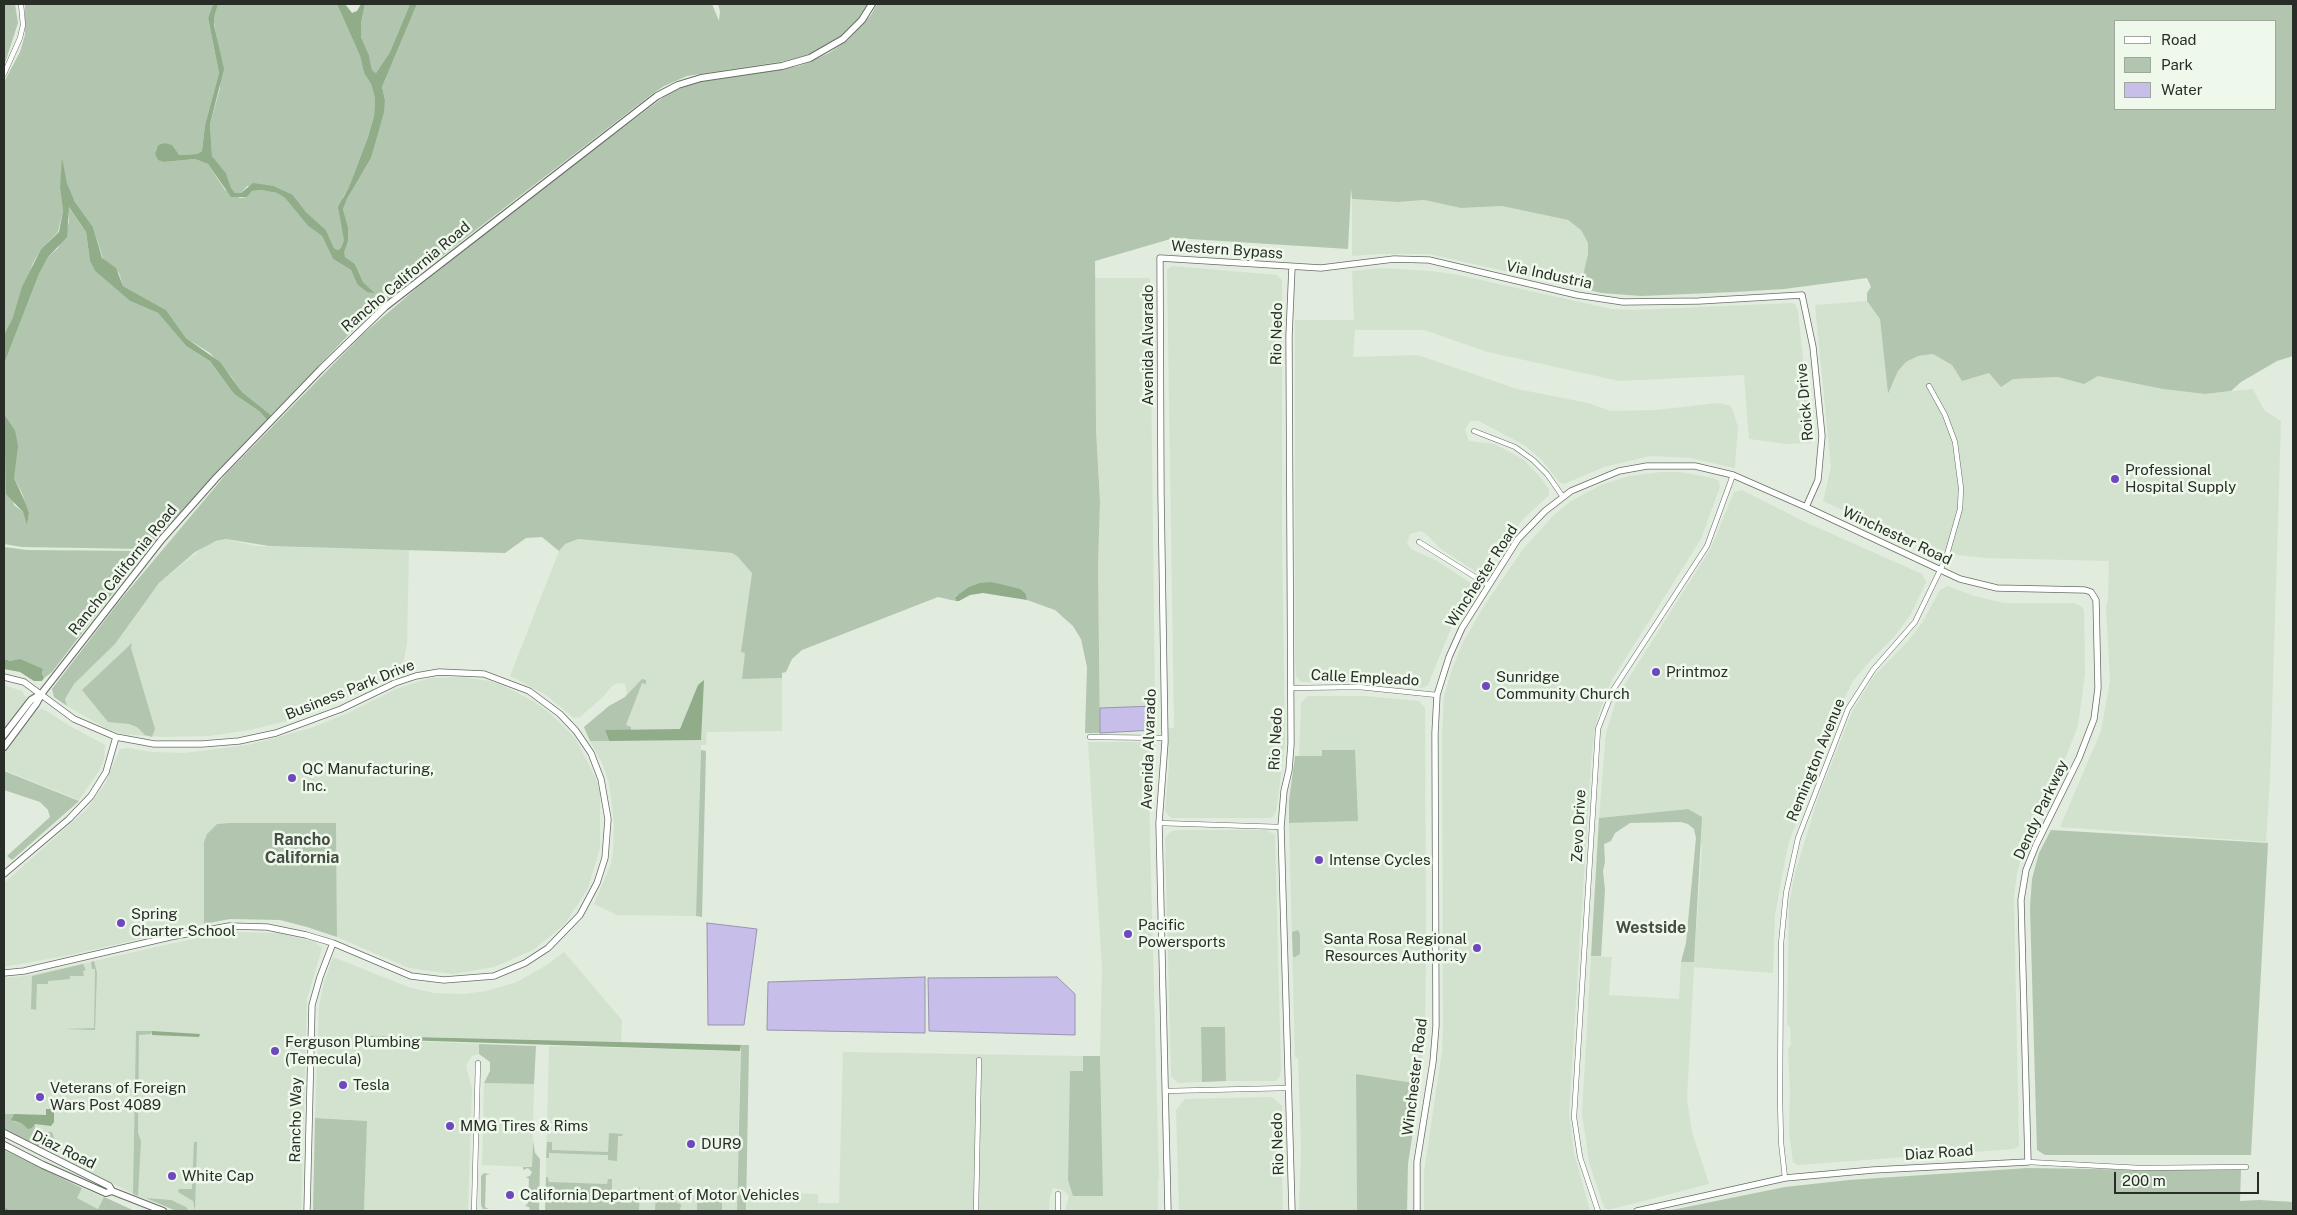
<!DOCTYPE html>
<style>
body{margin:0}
#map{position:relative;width:2297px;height:1215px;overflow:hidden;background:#e1ebde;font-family:"Public Sans",sans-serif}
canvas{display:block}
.frame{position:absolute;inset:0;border:5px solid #292d28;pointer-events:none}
.legend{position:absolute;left:2114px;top:20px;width:162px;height:90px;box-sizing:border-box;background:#eef8eb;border:1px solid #9fa79d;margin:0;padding:6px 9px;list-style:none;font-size:15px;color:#292d28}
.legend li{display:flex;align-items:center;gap:10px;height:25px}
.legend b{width:25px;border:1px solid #9fa79d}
.scale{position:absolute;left:2114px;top:1172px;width:145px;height:22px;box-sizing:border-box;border:2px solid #292d28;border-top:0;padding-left:6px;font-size:15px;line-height:18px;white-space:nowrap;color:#292d28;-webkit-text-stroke:4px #eef8eb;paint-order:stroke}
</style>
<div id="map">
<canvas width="2297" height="1215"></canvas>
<div class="frame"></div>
<ul class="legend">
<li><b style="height:6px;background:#fff"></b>Road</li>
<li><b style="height:14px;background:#b2c5ae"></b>Park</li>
<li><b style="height:14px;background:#c7bfe9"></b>Water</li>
</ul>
<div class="scale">200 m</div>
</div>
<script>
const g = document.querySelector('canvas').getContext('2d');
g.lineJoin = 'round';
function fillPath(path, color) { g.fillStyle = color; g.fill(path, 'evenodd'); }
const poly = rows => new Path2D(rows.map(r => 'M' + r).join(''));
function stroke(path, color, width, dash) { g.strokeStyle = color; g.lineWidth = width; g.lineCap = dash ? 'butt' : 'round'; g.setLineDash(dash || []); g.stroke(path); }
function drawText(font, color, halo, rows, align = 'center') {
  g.font = font + ' "Public Sans",sans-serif'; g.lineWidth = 5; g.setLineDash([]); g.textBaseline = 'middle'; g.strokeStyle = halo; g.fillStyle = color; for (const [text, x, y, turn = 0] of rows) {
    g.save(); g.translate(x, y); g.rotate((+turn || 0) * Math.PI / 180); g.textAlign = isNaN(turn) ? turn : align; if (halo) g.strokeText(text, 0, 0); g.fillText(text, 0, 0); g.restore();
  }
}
fillPath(poly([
 [1352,199,1398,202,1424,200,1461,208,1502,206,1568,220,1581,230,1588,243,1588,254,1580,288,1429,254,1377,254,1352,256],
 [1172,266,1277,275,1282,280,1282,536,1285,744,1276,812,1273,817,1269,818,1171,818,1165,811,1169,765,1168,728,1174,728,1167,269],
 [1381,268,1431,271,1454,274,1611,309,1634,310,1792,303,1795,304,1798,311,1812,443,1787,444,1749,439,1744,375,1619,381,1488,352,1424,330,1355,330,1353,357,1418,355,1517,389,1588,403,1611,411,1655,410,1719,403,1731,406,1738,427,1735,466,1734,468,1691,458,1650,456,1604,467,1564,484,1559,482,1542,460,1524,445,1479,421,1470,421,1465,430,1469,441,1494,444,1523,459,1540,477,1549,489,1549,495,1523,519,1484,573,1478,573,1441,549,1425,533,1420,531,1410,534,1407,543,1411,549,1437,561,1471,583,1474,588,1451,628,1428,685,1423,688,1377,682,1301,682,1296,676,1295,662,1295,320,1354,320,1352,271],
 [1095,278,1150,278,1155,706,1100,708,1098,565,1100,502,1096,429],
 [1867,301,1880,319,1888,395,1898,371,1906,362,1918,356,1933,354,1952,365,1962,380,1989,373,2013,379,2058,377,2084,384,2098,376,2163,389,2205,394,2253,389,2264,410,2281,421,2270,780,2266,842,2060,827,2101,731,2110,681,2106,607,2108,598,2109,561,1986,558,1958,555,1909,541,1823,501,1831,467,1815,305],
 [1661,472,1680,472,1713,478,1719,481,1720,487,1701,539,1613,678,1598,715,1594,733,1591,763,1569,1112,1574,1153,1590,1211,1424,1211,1424,1172,1442,1051,1443,1026,1442,734,1444,697,1451,672,1462,644,1484,606,1523,549,1554,515,1571,501,1601,485,1629,476],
 [1742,490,1805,522,1922,574,1926,582,1911,614,1894,637,1871,660,1853,681,1839,709,1789,842,1785,861,1775,915,1773,973,1694,967,1687,1099,1692,1132,1709,1184,1608,1210,1604,1207,1589,1162,1582,1114,1591,956,1612,957,1609,995,1679,999,1681,962,1694,962,1702,847,1688,809,1599,818,1606,733,1616,701,1623,687,1711,548,1734,492],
 [226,539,256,546,409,550,407,644,401,674,303,717,250,730,209,736,161,737,123,734,107,729,67,706,65,699,74,684,115,644,159,583,206,545],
 [578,539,732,553,747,564,752,573,742,652,746,653,742,679,782,678,782,731,707,732,706,745,701,745,696,916,617,915,594,904,611,864,613,852,614,823,609,783,602,763,590,741,701,740,698,685,680,729,585,730,584,727,609,706,625,697,627,693,625,684,618,683,612,686,603,697,580,717,574,718,546,695,510,676,559,551,565,544],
 [1948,586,1974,596,2004,603,2074,603,2082,607,2084,611,2085,674,2078,726,2061,769,2026,841,2017,873,2014,897,2019,1146,2014,1149,1798,1165,1793,1162,1789,1131,1790,1092,1788,1050,1791,1044,1790,1027,1787,1024,1789,904,1795,873,1818,798,1852,712,1874,676,1907,642,1922,623,1940,590],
 [462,677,490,681,504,686,535,702,552,715,575,738,595,777,600,792,600,848,588,888,565,924,533,950,494,967,453,974,409,968,395,962,337,937,336,823,229,823,217,824,207,834,204,842,204,924,70,955,4,967,4,883,85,811,105,784,120,749,127,748,152,752,184,753,248,745,311,728,346,714,396,689,417,682,431,678],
 [4,685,22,691,26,698,25,702,4,729],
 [1307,696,1365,696,1419,701,1425,708,1426,954,1425,1031,1420,1084,1356,1074,1357,1211,1299,1211,1301,1148,1298,1058,1295,1057,1289,823,1358,821,1322,750,1322,756,1299,756,1301,703],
 [41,709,47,711,68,725,105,745,104,760,99,771,79,800,4,770,4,753,36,712],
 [1088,742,1156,742,1149,797,1159,1179,1158,1179,1158,1211,1065,1211,1069,1196,1063,1190,1053,1188,1050,1196,1049,1211,746,1211,747,1198,791,1200,791,1193,818,1194,818,1203,839,1203,843,1052,1083,1056,1084,1071,1071,1071,1068,1180,1072,1187,1103,1196,1100,1056,1102,968],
 [1176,830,1266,830,1275,835,1281,1071,1279,1078,1275,1081,1226,1081,1225,1027,1201,1027,1202,1082,1178,1083,1171,1076,1165,838,1170,832],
 [224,932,279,933,315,942,322,948,307,999,301,1211,177,1211,138,1196,4,1129,4,978,31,975],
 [564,952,622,1020,621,1042,370,1036,370,1039,479,1044,479,1054,472,1056,466,1066,472,1088,468,1211,364,1211,367,1121,315,1118,319,1006,324,982,333,957,408,987,434,993,463,994,487,991,517,982,545,966],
 [549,1046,740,1051,737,1211,545,1211],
 [484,1083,534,1084,532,1167,482,1165],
 [1272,1097,1282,1106,1281,1134,1283,1211,1179,1211,1176,1110,1185,1099],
 [82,1188,104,1197,99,1209,76,1198]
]), '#d3e2cf');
fillPath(poly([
 [4,4,15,4,18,23,4,66],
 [25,4,213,4,208,18,219,73,205,125,202,151,197,154,179,155,164,143,158,145,155,154,164,162,195,159,208,164,225,190,240,198,247,197,252,191,261,190,277,193,285,198,308,226,322,236,333,259,351,270,357,284,374,292,363,282,355,264,345,257,343,252,348,241,348,227,343,209,347,199,371,158,385,100,382,87,417,4,712,4,719,21,720,11,718,4,868,4,859,19,840,38,814,53,785,61,687,76,664,86,652,94,398,290,360,323,271,415,242,392,231,376,210,353,186,338,166,310,123,286,119,273,103,259,93,227,75,202,67,183,63,167,60,188,63,211,58,232,41,249,33,263,13,317,4,335,4,82,20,52,25,35],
 [218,4,337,4,360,56,364,73,371,84,375,98,374,116,368,137,349,187,343,197,340,218,344,229,344,240,341,248,338,250,334,248,326,230,306,212,293,195,247,186,241,193,235,193,231,189,226,173,212,156,210,124,220,88,220,55,213,17],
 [365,4,410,4,390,52,376,73,372,70,369,55,361,37,361,23],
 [877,4,2293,4,2293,356,2277,361,2241,382,2231,391,2205,394,2163,389,2098,376,2084,384,2058,377,2013,379,2001,387,1989,373,1962,381,1952,365,1933,354,1918,356,1906,362,1898,371,1888,394,1880,319,1867,301,1867,293,1871,287,1867,278,1784,289,1734,292,1641,296,1602,293,1580,288,1588,254,1588,243,1581,230,1568,220,1502,206,1461,208,1424,200,1398,202,1352,199,1351,188,1348,249,1174,238,1095,261,1096,429,1100,502,1098,565,1100,733,1085,733,1087,667,1081,639,1073,626,1055,610,1027,600,1026,594,992,582,955,596,956,601,938,597,802,650,792,659,786,672,782,673,782,678,742,679,745,653,741,652,752,573,738,557,732,553,578,539,565,544,559,551,542,537,526,538,505,553,269,546,226,539,216,541,195,552,159,583,115,644,74,684,65,699,67,706,54,697,52,689,118,603,227,473,362,335,419,286,544,187,669,93,693,83,799,66,812,61,829,53,848,40,871,15],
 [2116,21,2276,21,2276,109,2116,109],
 [68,206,86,232,90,261,95,271,130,301,158,313,186,346,210,361,234,394,259,411,267,420,146,549,22,547,4,544,4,451,14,505,23,512,27,524,29,513,22,493,14,478,15,430,4,414,4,364,39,274,48,257,58,248,69,222],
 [4,547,27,550,145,551,52,672,44,678,42,676,43,669,4,659],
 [132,643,131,648,155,729,152,737,145,735,137,727,129,724,108,722,82,690],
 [642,679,646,680,646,684,642,683,626,725,631,727,631,730,605,730,609,741,590,741,584,727,609,706,625,697],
 [701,750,706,751,702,917,696,916],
 [1322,750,1355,750,1358,821,1289,823,1289,801,1295,756,1322,756],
 [4,771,79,801,12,860,7,856,50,817,48,810,40,802,4,790],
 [1688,809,1702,817,1694,962,1681,962,1686,943,1696,838,1694,829,1688,824,1681,822,1630,823,1615,833,1611,841,1604,844,1605,862,1603,871,1605,890,1601,956,1591,956,1599,818],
 [229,823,336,823,337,937,307,927,280,920,230,919,204,924,204,842,207,834,217,824],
 [2051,830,2268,843,2251,1155,2045,1155,2037,1150,2030,907,2032,879,2039,853],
 [1298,930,1300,934,1300,954,1295,957,1293,957,1292,932],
 [94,961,97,973,95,1030,63,1029,94,1028,95,974,95,969,92,969,91,962],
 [83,964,86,970,83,971,84,976,70,976,70,979,48,981,48,984,37,984,36,1010,31,1009,32,976],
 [1201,1027,1225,1027,1226,1081,1202,1082],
 [136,1031,152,1031,151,1034,139,1035,138,1133,141,1141,138,1196,133,1194],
 [479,1044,536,1046,534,1084,484,1083,490,1071,490,1062,479,1054],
 [741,1045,749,1045,746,1211,737,1211],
 [1083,1056,1100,1056,1103,1196,1073,1196,1068,1180,1070,1071,1083,1071],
 [1356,1074,1420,1084,1408,1164,1407,1211,1357,1211],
 [4,1114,14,1114,12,1117,14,1122,21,1123,25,1127,32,1128,35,1124,35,1137,46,1137,47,1132,52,1132,54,1138,49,1148,43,1150,4,1129],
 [315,1118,367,1121,364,1211,313,1211],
 [609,1133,623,1134,622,1136,618,1136,617,1161,608,1160,608,1155,604,1155,549,1153,549,1158,546,1158,547,1142,552,1142,552,1150,608,1152],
 [533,1141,535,1153,540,1159,539,1211,530,1211,529,1207,525,1206,528,1203,529,1179,526,1177,530,1176,532,1172,528,1168,523,1170,523,1167,532,1167],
 [194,1142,197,1142,195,1211,193,1201,178,1192,179,1189,192,1189],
 [4,1150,82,1188,77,1198,98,1209,104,1197,135,1211,4,1211],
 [2028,1168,2153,1170,2241,1169,2240,1201,2259,1200,2293,1202,2293,1211,1667,1211,1785,1187,1849,1180],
 [484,1173,490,1174,486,1175,485,1207,489,1209,483,1209,481,1205,481,1176],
 [546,1177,548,1177,549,1182,607,1184,608,1179,612,1179,612,1190,638,1191,640,1186,639,1211,545,1211],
 [656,1192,677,1193,676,1203,681,1204,680,1211,655,1211],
 [702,1195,722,1195,722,1211,697,1211,697,1203,702,1203],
 [146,1198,171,1200,186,1207,189,1211,174,1210]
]), '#b2c5ae');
fillPath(poly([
 [213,4,218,4,214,17,214,25,224,69,210,124,212,156,226,173,231,188,235,193,241,193,253,183,273,186,293,195,306,212,326,230,334,248,338,250,341,248,344,240,338,207,349,187,368,137,374,116,375,98,371,84,364,73,360,56,337,4,345,4,352,13,357,11,361,4,365,4,361,23,361,37,369,55,372,70,376,73,390,52,410,4,417,4,382,87,385,100,384,112,371,158,347,199,343,209,348,227,348,241,344,252,345,257,355,264,363,282,375,293,367,292,357,284,351,270,333,259,322,236,308,226,285,198,277,193,261,190,252,191,247,197,231,197,208,164,195,159,164,162,158,160,155,154,158,145,164,143,172,145,179,155,197,154,202,151,205,125,219,73,208,18],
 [62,158,67,183,75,202,93,227,102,258,116,268,123,286,166,310,186,338,220,362,242,392,271,415,267,420,259,411,234,394,210,361,186,346,158,313,130,301,95,271,90,261,86,232,69,207,67,237,48,257,39,274,4,364,4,335,13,317,22,287,41,249,59,232,63,211,60,188],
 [4,414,15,430,18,446,14,478,26,504,29,513,27,525,23,512,6,494],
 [992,582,1020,589,1026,594,1027,600,983,593,970,595,959,601,956,601,955,597,969,587,980,583],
 [4,659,11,661,20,659,43,669,42,674,44,678,42,681,34,681,20,672,4,669],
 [704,680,701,740,609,741,605,730,680,729,698,685],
 [152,1031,200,1034,199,1037,152,1035],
 [370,1036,741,1045,740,1051,370,1039],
 [46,1109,54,1109,54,1122,51,1126,35,1124,32,1128,28,1129,21,1123,11,1120,14,1114,46,1115]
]), '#90ac89');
const water = poly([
 [1155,706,1154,730,1100,733,1100,708,1155,706],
 [707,923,757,929,744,1025,708,1025,707,923],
 [925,977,925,1033,767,1030,768,982,925,977],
 [1057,977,1075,994,1075,1035,929,1031,928,978,1057,977]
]);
fillPath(water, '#c7bfe9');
stroke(water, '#9893af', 1);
stroke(poly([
 [4,1208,10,1211]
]), '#9893af', 1);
const minor = poly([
 [4,74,20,38,23,25,21,4],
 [1474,431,1515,447,1533,460,1547,474,1563,497],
 [1419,542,1488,585],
 [1291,688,1359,687,1437,695],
 [1090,737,1165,738],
 [1159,823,1281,827],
 [1165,1091,1288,1088],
 [2028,1162,2140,1168,2246,1167],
 [1785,1178,1781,1142,1780,1098,1781,944,1786,893,1798,838,1848,709,1873,670,1915,622,1946,558,1960,509,1961,488,1955,442,1945,415,1929,386],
 [474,1211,478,1063],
 [976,1211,979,1060],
 [1058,1211,1058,1194],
 [1598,1211,1580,1157,1574,1117,1598,729,1613,690,1707,546,1733,475]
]);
const tertiary = poly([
 [4,677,24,682,74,719,116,737,154,744,202,744,239,741,276,733,341,709,395,683,416,676,439,672,484,674,529,691,560,714,576,731,591,753,601,779,608,819,605,858,597,883,580,915,548,948,525,963,494,976,444,980,411,976,333,943,306,935,267,927,229,926,170,937,24,971,4,973],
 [4,874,69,819,91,796,106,772,116,737],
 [307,1211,312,1005,320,977,333,943],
 [1168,1211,1159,823,1165,742,1161,494,1160,258,1321,268,1394,259,1429,260,1577,295,1623,302,1699,301,1802,295,1813,347,1822,436,1818,480,1806,507],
 [1292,1211,1281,827,1284,791,1289,770,1291,744,1289,336,1292,267],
 [1417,1211,1417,1162,1433,1062,1436,1026,1435,733,1437,695,1449,657,1462,628,1518,539,1545,511,1571,491,1619,471,1647,466,1695,466,1733,475,1806,507,1960,579,1997,588,2085,590,2091,592,2096,600,2098,688,2094,719,2079,758,2036,845,2026,870,2021,900,2028,1162,1873,1170,1785,1178,1637,1211]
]);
const secondary = poly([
 [4,735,31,700,41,694],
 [4,747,36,704,42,693,162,539,216,478,321,369,385,307,657,96,678,85,701,78,782,66,810,58,843,39,862,20,872,4],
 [4,1133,109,1186,112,1191],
 [4,1145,43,1165,106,1193,112,1191,163,1211]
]);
stroke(minor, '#666f64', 5.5);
stroke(tertiary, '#666f64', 7);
stroke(secondary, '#666f64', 8);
stroke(minor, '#fff', 4.5);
stroke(tertiary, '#fff', 5.5);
stroke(secondary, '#fff', 6);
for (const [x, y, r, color] of [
 [2115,479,5,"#6f48c0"],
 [1656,672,5,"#6f48c0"],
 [1486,686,5,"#6f48c0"],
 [292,778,5,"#6f48c0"],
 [1319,860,5,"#6f48c0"],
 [121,923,5,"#6f48c0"],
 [1128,934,5,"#6f48c0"],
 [1477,948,5,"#6f48c0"],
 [275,1051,5,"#6f48c0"],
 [343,1085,5,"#6f48c0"],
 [40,1097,5,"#6f48c0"],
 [450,1126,5,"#6f48c0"],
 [691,1144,5,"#6f48c0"],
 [172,1176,5,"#6f48c0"],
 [510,1195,5,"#6f48c0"]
]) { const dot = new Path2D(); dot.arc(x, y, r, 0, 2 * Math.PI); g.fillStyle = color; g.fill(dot); stroke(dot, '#eef8eb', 2); }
drawText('15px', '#292d28', '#eef8eb', [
 ["Western Bypass",1227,250,4],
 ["Via Industria",1549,275,12],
 ["Rancho California Road",406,277,-40],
 ["Rio Nedo",1277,334,-89],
 ["Avenida Alvarado",1148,345,-90],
 ["Roick Drive",1805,402,-95],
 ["Winchester Road",1897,536,25],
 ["Rancho California Road",123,570,-51],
 ["Winchester Road",1482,576,-57],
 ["Calle Empleado",1365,678,3],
 ["Business Park Drive",350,690,-22],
 ["Rio Nedo",1276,739,-87],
 ["Avenida Alvarado",1149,749,-88],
 ["Remington Avenue",1816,760,-68],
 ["Dendy Parkway",2041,810,-65],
 ["Zevo Drive",1579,826,-87],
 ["Winchester Road",1415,1077,-83],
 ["Rancho Way",296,1120,-89],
 ["Rio Nedo",1278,1144,-92],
 ["Diaz Road",64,1150,26],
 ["Diaz Road",1939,1153,-4]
]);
drawText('15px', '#292d28', '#eef8eb', [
 ["Professional",2125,470],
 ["Hospital Supply",2125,487],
 ["Printmoz",1666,672],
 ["Sunridge",1496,677],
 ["Community Church",1496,694],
 ["QC Manufacturing,",302,769],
 ["Inc.",302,786],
 ["Intense Cycles",1329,860],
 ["Spring",131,914],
 ["Charter School",131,931],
 ["Pacific",1138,925],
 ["Powersports",1138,942],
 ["Santa Rosa Regional",1467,939,"right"],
 ["Resources Authority",1467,956,"right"],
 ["Ferguson Plumbing",285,1042],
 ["(Temecula)",285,1059],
 ["Tesla",353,1085],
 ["Veterans of Foreign",50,1088],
 ["Wars Post 4089",50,1105],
 ["MMG Tires & Rims",460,1126],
 ["DUR9",701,1144],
 ["White Cap",182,1176],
 ["California Department of Motor Vehicles",520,1195]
], 'left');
drawText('bold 16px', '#474f45', '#eef8eb', [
 ["Rancho",302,840],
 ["California",302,858],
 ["Westside",1651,928]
]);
</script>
